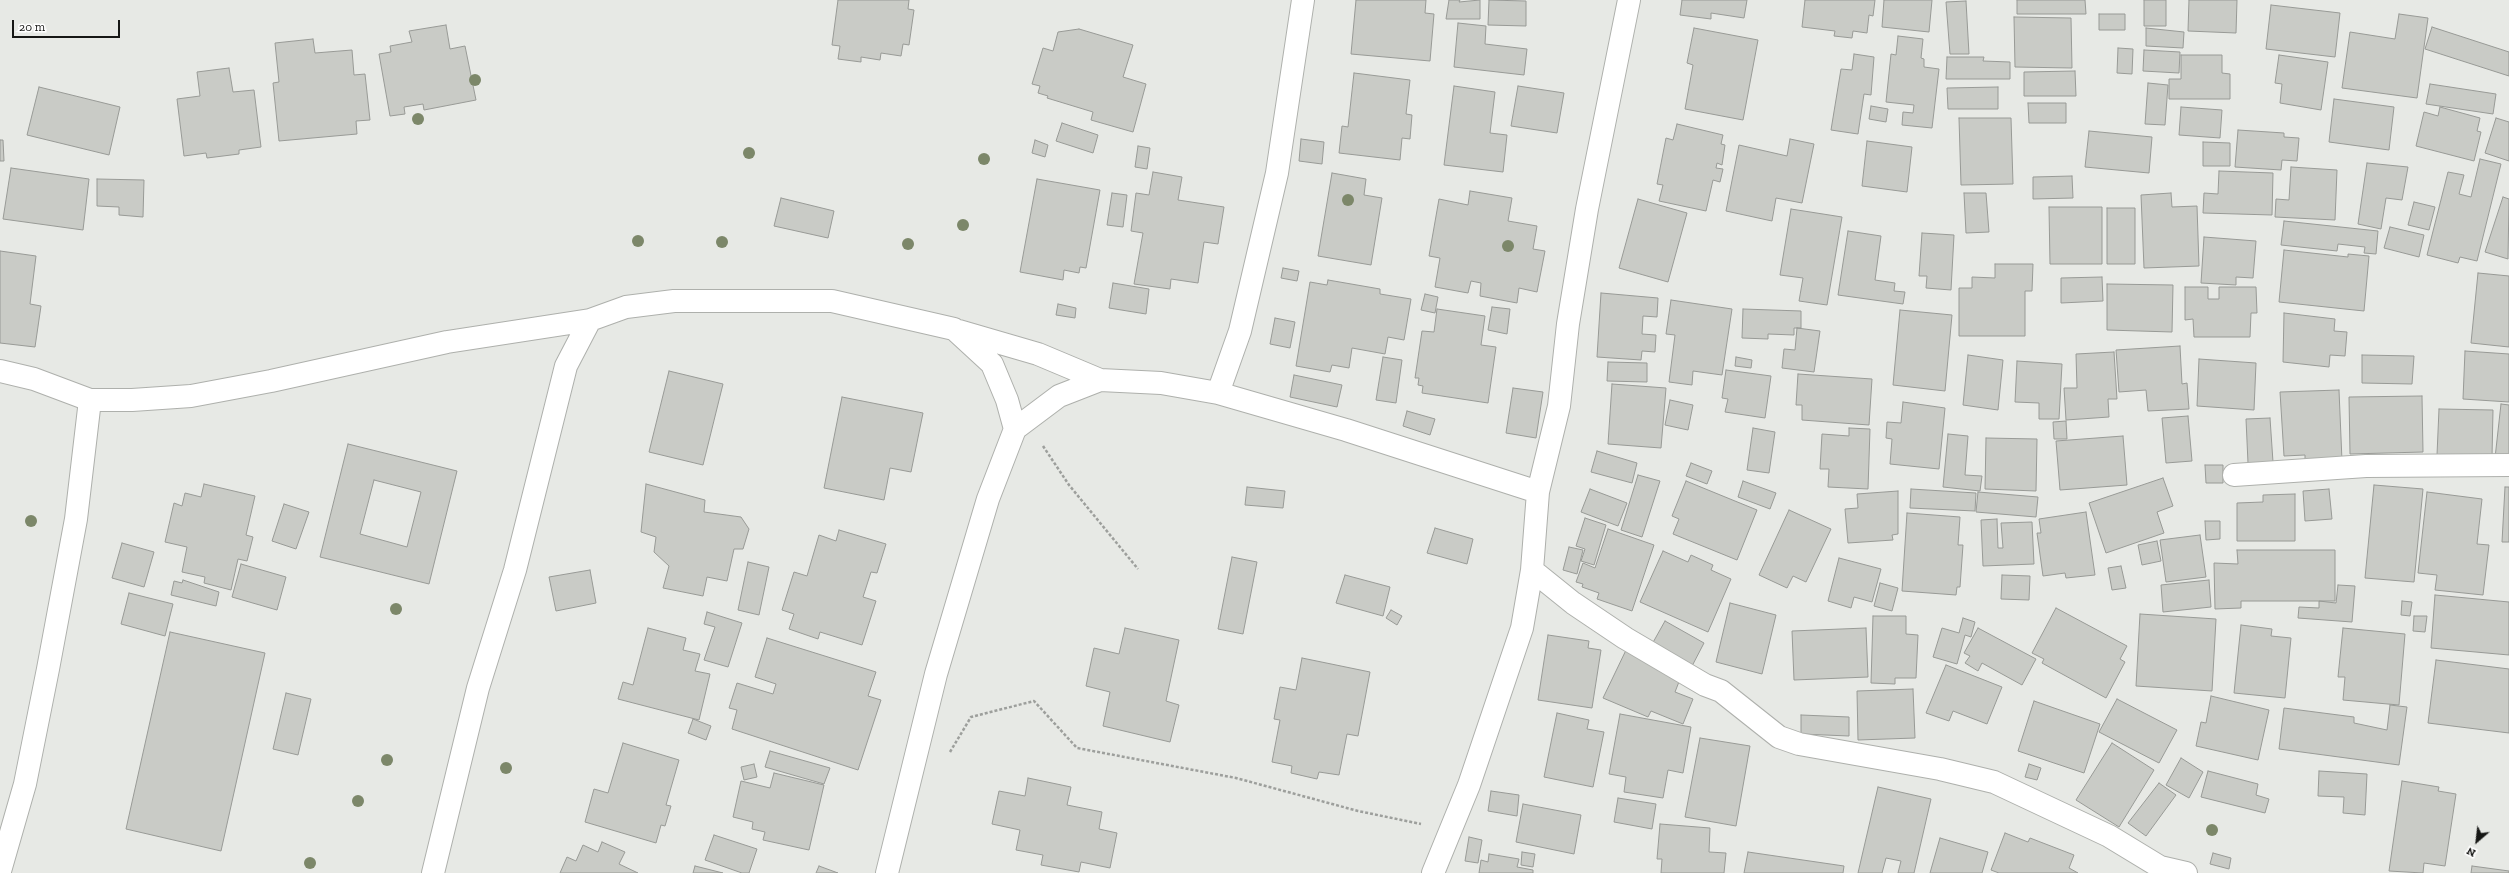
<!DOCTYPE html>
<style>
body{margin:0}
#map{position:relative;width:2509px;height:873px;overflow:hidden;background:#e7e9e5;font-family:"Zilla Slab",serif}
canvas{display:block}
.north{position:absolute;left:2457px;top:821px;width:40px;height:40px;-webkit-text-stroke:3px #fff;paint-order:stroke;rotate:208deg;font-size:11px;font-weight:700;line-height:16px;text-align:center;color:#161715}
.north::after{content:'';display:block;margin:auto;width:14px;height:18px;background:#161715;clip-path:polygon(50% 0,100% 100%,50% 72%,0 100%)}
.scale{position:absolute;left:12px;top:20px;width:108px;height:18px;box-sizing:border-box;border:2px solid #161715;border-top:0;padding-left:5px;font-size:12px;line-height:14px;white-space:nowrap;color:#161715;-webkit-text-stroke:3px #fff;paint-order:stroke}
</style>
<div id="map">
<canvas width="2509" height="873"></canvas>
<div class="north">N</div>
<div class="scale">20 m</div>
</div>
<script>
const g = document.querySelector('canvas').getContext('2d');
g.lineJoin = 'round';
function fillPath(path, color) { g.fillStyle = color; g.fill(path, 'evenodd'); }
const poly = rows => new Path2D(rows.map(r => 'M' + r).join(''));
function stroke(path, color, width, dash) { g.strokeStyle = color; g.lineWidth = width; g.lineCap = dash ? 'butt' : 'round'; g.setLineDash(dash || []); g.stroke(path); }
const building = poly([
 [838,0,909,0,908,9,914,10,909,45,903,44,901,56,881,53,880,60,861,57,861,62,838,59,840,46,832,45,838,0],
 [1356,0,1426,0,1425,13,1434,14,1430,61,1351,54,1356,0],
 [1449,0,1460,0,1459,2,1480,0,1480,19,1446,19,1449,0],
 [1489,0,1526,1,1526,26,1488,25,1489,0],
 [1682,0,1747,0,1744,18,1711,13,1711,19,1680,15,1682,0],
 [1805,0,1875,0,1873,16,1869,15,1867,33,1853,31,1852,38,1834,36,1835,31,1802,27,1805,0],
 [1884,0,1932,0,1929,32,1882,27,1884,0],
 [2017,0,2085,0,2086,14,2017,14,2017,0],
 [2144,0,2166,0,2166,26,2144,26,2144,0],
 [2189,0,2237,0,2236,33,2188,31,2189,0],
 [1966,1,1969,54,1950,54,1946,2,1966,1],
 [2271,5,2340,13,2335,57,2266,49,2271,5],
 [2099,14,2125,14,2125,30,2099,30,2099,14],
 [2399,14,2428,18,2417,98,2342,88,2350,32,2395,39,2399,14],
 [2014,17,2071,18,2072,68,2015,67,2014,17],
 [1458,23,1486,26,1485,44,1527,49,1524,75,1454,67,1458,23],
 [446,25,450,49,465,46,476,100,424,110,423,104,404,107,405,114,390,116,379,54,391,52,390,46,412,42,409,31,446,25],
 [2432,27,2509,52,2509,76,2425,49,2432,27],
 [1694,28,1758,40,1743,120,1685,109,1693,65,1687,63,1694,28],
 [2146,28,2184,32,2183,48,2146,46,2146,28],
 [1079,29,1133,45,1123,77,1146,84,1133,132,1091,120,1093,112,1047,98,1048,96,1038,93,1040,86,1032,84,1043,48,1053,51,1058,32,1079,29],
 [1898,36,1923,39,1921,58,1924,59,1924,67,1939,69,1932,128,1902,125,1903,112,1913,113,1914,105,1886,102,1891,54,1896,55,1898,36],
 [313,39,315,53,352,50,354,75,365,74,370,120,356,121,357,134,279,141,273,83,279,82,275,43,313,39],
 [2118,48,2133,49,2132,74,2117,73,2118,48],
 [2144,50,2180,52,2179,73,2143,71,2144,50],
 [1854,54,1874,57,1871,95,1864,94,1858,134,1831,130,1841,69,1852,70,1854,54],
 [2181,55,2222,55,2222,73,2230,74,2230,99,2169,99,2169,79,2181,79,2181,55],
 [2279,55,2328,62,2321,110,2280,103,2282,84,2275,83,2279,55],
 [1947,57,1984,57,1983,61,2010,62,2010,79,1946,79,1947,57],
 [229,68,233,92,254,90,261,147,239,150,239,154,207,158,206,153,184,156,177,99,200,96,197,72,229,68],
 [2075,71,2076,96,2024,96,2024,72,2075,71],
 [1354,73,1410,80,1406,114,1412,115,1410,139,1402,138,1400,160,1339,153,1342,126,1348,127,1354,73],
 [2148,83,2168,85,2165,125,2145,124,2148,83],
 [2430,84,2496,94,2493,114,2426,104,2430,84],
 [1454,86,1495,92,1490,133,1507,135,1503,172,1444,165,1454,86],
 [1518,86,1564,93,1557,133,1511,126,1518,86],
 [39,87,120,107,109,155,27,135,39,87],
 [1998,87,1998,109,1948,109,1947,88,1998,87],
 [2334,99,2394,107,2389,150,2329,142,2334,99],
 [2028,103,2066,103,2066,123,2029,123,2028,103],
 [1871,106,1888,109,1886,122,1869,119,1871,106],
 [2181,107,2222,110,2220,138,2179,135,2181,107],
 [2440,107,2480,118,2477,131,2481,132,2474,161,2416,146,2424,112,2438,116,2440,107],
 [1959,118,2011,118,2013,184,1961,185,1959,118],
 [2496,118,2509,122,2509,161,2485,153,2496,118],
 [1062,123,1098,135,1093,153,1056,141,1062,123],
 [1677,124,1723,135,1721,144,1725,145,1722,165,1717,163,1716,168,1723,169,1720,182,1713,180,1706,211,1659,201,1663,185,1657,184,1666,138,1673,140,1677,124],
 [2238,130,2284,133,2284,137,2299,138,2297,161,2282,160,2281,170,2235,167,2238,130],
 [2089,131,2152,137,2149,173,2085,167,2089,131],
 [1301,139,1324,142,1322,164,1299,161,1301,139],
 [1790,139,1814,144,1802,203,1776,198,1772,221,1726,211,1739,145,1787,156,1790,139],
 [0,140,3,140,4,161,0,161,0,140],
 [1035,140,1048,145,1045,157,1032,153,1035,140],
 [1867,141,1912,147,1907,192,1862,186,1867,141],
 [2203,142,2230,143,2230,166,2203,166,2203,142],
 [1138,146,1150,148,1147,169,1135,167,1138,146],
 [2480,159,2501,164,2477,261,2460,257,2458,263,2427,255,2448,172,2464,175,2459,194,2471,197,2480,159],
 [2367,163,2408,167,2402,200,2386,198,2381,229,2358,224,2367,163],
 [2291,167,2337,170,2335,220,2275,217,2276,199,2289,200,2291,167],
 [11,168,89,179,83,230,3,219,11,168],
 [2219,171,2273,173,2272,215,2203,213,2204,193,2218,194,2219,171],
 [1153,172,1182,177,1178,200,1224,207,1218,244,1204,242,1198,283,1171,279,1170,289,1134,284,1143,233,1131,231,1136,193,1149,195,1153,172],
 [1332,173,1366,179,1364,195,1382,198,1371,265,1318,256,1332,173],
 [2072,176,2073,198,2033,199,2033,177,2072,176],
 [97,179,144,180,143,217,119,215,119,207,97,206,97,179],
 [1037,179,1100,190,1086,268,1080,267,1079,273,1064,270,1063,280,1020,272,1037,179],
 [1470,191,1512,198,1508,221,1537,226,1533,249,1545,251,1537,292,1519,288,1517,303,1480,296,1481,283,1471,281,1468,293,1435,287,1440,258,1429,256,1439,199,1468,205,1470,191],
 [1112,193,1127,195,1123,227,1107,225,1112,193],
 [1964,193,1986,193,1989,232,1966,233,1964,193],
 [2171,193,2172,207,2197,206,2199,266,2144,268,2141,195,2171,193],
 [2503,197,2509,199,2508,259,2485,252,2503,197],
 [781,198,834,211,828,238,774,226,781,198],
 [1638,199,1687,213,1668,282,1619,268,1638,199],
 [2414,202,2435,207,2429,230,2408,225,2414,202],
 [2049,207,2102,207,2102,264,2050,264,2049,207],
 [2107,208,2135,208,2135,264,2107,264,2107,208],
 [1791,209,1842,217,1827,305,1799,301,1803,278,1780,275,1791,209],
 [2284,221,2378,231,2376,254,2364,253,2365,247,2338,244,2337,251,2281,245,2284,221],
 [2390,227,2424,235,2419,257,2384,248,2390,227],
 [1848,231,1881,236,1875,280,1895,283,1894,291,1905,292,1903,304,1838,295,1848,231],
 [1922,233,1954,235,1951,290,1926,288,1927,276,1919,276,1922,233],
 [2204,237,2256,241,2253,278,2236,277,2236,285,2201,283,2204,237],
 [2284,250,2348,257,2348,254,2369,256,2364,311,2279,302,2284,250],
 [0,251,36,256,30,304,41,306,35,347,0,343,0,251],
 [1995,264,2033,264,2032,291,2025,291,2025,336,1959,336,1959,288,1972,288,1972,277,1995,278,1995,264],
 [1283,268,1299,271,1297,281,1281,278,1283,268],
 [2478,273,2509,276,2509,347,2471,343,2478,273],
 [2102,277,2103,301,2061,303,2061,278,2102,277],
 [1328,280,1380,289,1380,294,1411,299,1404,340,1388,337,1385,354,1352,348,1349,368,1332,365,1330,372,1296,366,1310,282,1327,285,1328,280],
 [1113,283,1149,289,1146,314,1109,308,1113,283],
 [2107,284,2173,285,2172,332,2107,330,2107,284],
 [2185,287,2208,287,2208,299,2219,299,2219,287,2256,287,2257,313,2251,313,2250,337,2194,337,2193,319,2185,320,2185,287],
 [1601,293,1658,298,1657,317,1643,316,1642,334,1656,335,1655,352,1642,351,1641,360,1597,357,1601,293],
 [1425,294,1438,297,1435,313,1421,310,1425,294],
 [1671,300,1732,309,1722,375,1693,371,1692,385,1669,382,1675,335,1666,334,1671,300],
 [1058,304,1076,308,1075,318,1056,315,1058,304],
 [1492,307,1510,309,1507,334,1488,330,1492,307],
 [1437,309,1485,316,1481,345,1496,347,1488,403,1422,393,1423,386,1418,385,1419,378,1415,378,1422,331,1434,332,1437,309],
 [1743,309,1801,311,1801,328,1794,328,1794,335,1768,334,1768,339,1742,338,1743,309],
 [1900,310,1952,315,1945,391,1893,385,1900,310],
 [2284,313,2335,319,2334,331,2347,332,2345,356,2330,355,2329,367,2283,362,2284,313],
 [1275,318,1295,322,1290,348,1270,344,1275,318],
 [1797,328,1820,331,1814,372,1782,368,1784,349,1795,350,1797,328],
 [2180,346,2182,384,2187,383,2189,409,2148,411,2146,390,2119,392,2116,350,2180,346],
 [2465,351,2509,354,2509,402,2463,399,2465,351],
 [2114,352,2117,399,2108,399,2109,417,2066,420,2064,388,2077,388,2076,354,2114,352],
 [1968,355,2003,360,1998,410,1963,405,1968,355],
 [2362,355,2414,356,2412,384,2362,383,2362,355],
 [1383,357,1402,360,1396,403,1376,400,1383,357],
 [1736,357,1752,360,1751,368,1735,366,1736,357],
 [2199,359,2256,363,2254,410,2197,406,2199,359],
 [2017,361,2062,364,2059,419,2039,419,2039,403,2015,402,2017,361],
 [1608,362,1647,363,1647,382,1607,381,1608,362],
 [1726,370,1771,376,1765,418,1725,412,1728,399,1722,398,1726,370],
 [669,371,723,384,703,465,649,452,669,371],
 [1798,374,1872,379,1869,425,1802,420,1802,405,1796,405,1798,374],
 [1294,375,1342,385,1337,407,1290,397,1294,375],
 [1612,384,1666,388,1661,448,1608,444,1612,384],
 [1513,388,1543,392,1536,438,1506,433,1513,388],
 [2339,390,2342,461,2305,462,2305,455,2284,456,2280,392,2339,390],
 [2422,396,2423,452,2350,454,2349,397,2422,396],
 [842,397,923,413,911,472,890,468,884,500,824,488,842,397],
 [1670,400,1693,405,1688,430,1665,425,1670,400],
 [1903,402,1945,408,1939,469,1890,464,1892,439,1886,438,1887,422,1901,423,1903,402],
 [2501,404,2509,405,2509,460,2495,458,2501,404],
 [2439,409,2493,410,2492,457,2437,455,2439,409],
 [1407,411,1435,419,1430,435,1403,426,1407,411],
 [2188,416,2192,461,2166,463,2162,418,2188,416],
 [2270,418,2273,462,2248,463,2246,419,2270,418],
 [2066,421,2067,439,2054,439,2053,422,2066,421],
 [1753,428,1775,432,1769,473,1747,470,1753,428],
 [1849,428,1870,429,1868,489,1828,487,1829,469,1820,469,1822,434,1849,436,1849,428],
 [1948,434,1968,436,1965,475,1982,476,1980,491,1943,487,1948,434],
 [2123,436,2127,485,2060,490,2056,441,2123,436],
 [1986,438,2037,439,2036,491,1985,489,1986,438],
 [348,444,457,471,429,584,320,557,348,444],
 [374,480,421,492,407,547,360,534,374,480],
 [1597,451,1637,463,1632,483,1591,472,1597,451],
 [1691,463,1712,471,1707,484,1686,476,1691,463],
 [2205,465,2223,465,2223,483,2206,483,2205,465],
 [1638,475,1660,481,1642,537,1621,530,1638,475],
 [2163,478,2173,506,2157,512,2164,533,2106,553,2089,503,2163,478],
 [1686,481,1757,510,1737,560,1673,534,1679,519,1672,516,1686,481],
 [1743,481,1776,493,1770,509,1738,497,1743,481],
 [204,484,255,496,246,535,253,537,247,561,238,559,231,590,204,583,205,577,182,572,187,547,165,542,174,503,182,506,185,493,201,497,204,484],
 [646,484,705,500,704,512,741,517,749,529,743,549,734,549,727,581,707,577,703,596,663,588,669,566,654,552,656,537,641,532,646,484],
 [2374,485,2423,489,2414,582,2365,578,2374,485],
 [1247,487,1285,491,1283,508,1245,505,1247,487],
 [2505,487,2509,487,2509,542,2502,542,2505,487],
 [1590,489,1627,503,1618,526,1581,512,1590,489],
 [1911,489,1976,493,1975,511,1910,508,1911,489],
 [2329,489,2332,519,2305,521,2303,491,2329,489],
 [1898,491,1898,534,1892,535,1893,540,1848,543,1845,509,1858,508,1857,494,1898,491],
 [1978,492,2038,497,2036,517,1976,512,1978,492],
 [2427,492,2482,499,2477,544,2489,545,2483,595,2435,590,2437,575,2418,573,2427,492],
 [2295,494,2295,541,2237,541,2237,503,2263,502,2263,495,2295,494],
 [284,504,309,512,296,549,272,541,284,504],
 [1789,510,1831,529,1806,582,1793,576,1787,588,1759,575,1789,510],
 [2086,512,2095,575,2066,578,2065,573,2043,576,2037,533,2041,533,2039,519,2086,512],
 [1907,513,1960,517,1958,545,1963,545,1960,587,1957,587,1956,595,1902,591,1907,513],
 [1585,518,1606,525,1594,565,1581,561,1585,549,1576,546,1585,518],
 [1997,519,1998,548,2003,548,2001,523,2032,522,2034,564,1983,566,1981,520,1997,519],
 [2205,521,2220,521,2220,539,2206,540,2205,521],
 [1435,528,1473,539,1467,564,1427,553,1435,528],
 [1608,529,1654,545,1632,611,1597,599,1599,593,1582,587,1583,584,1576,582,1583,563,1595,568,1608,529],
 [839,530,886,544,877,573,871,572,863,597,876,601,862,645,820,632,818,639,789,629,794,614,782,610,794,572,807,576,819,535,836,541,839,530],
 [2200,535,2206,577,2166,582,2160,540,2200,535],
 [2157,541,2161,561,2142,565,2138,545,2157,541],
 [122,543,154,552,144,587,112,578,122,543],
 [1569,547,1583,550,1577,574,1563,570,1569,547],
 [2237,550,2335,550,2335,601,2241,601,2241,608,2215,609,2214,563,2238,564,2237,550],
 [1663,551,1688,562,1691,555,1713,565,1711,570,1731,579,1708,632,1640,602,1663,551],
 [1232,557,1257,562,1243,634,1218,629,1232,557],
 [1839,558,1881,569,1872,602,1854,597,1851,608,1828,601,1839,558],
 [748,562,769,567,759,615,738,610,748,562],
 [241,564,286,577,277,610,232,597,241,564],
 [2121,566,2126,588,2112,590,2108,568,2121,566],
 [590,570,596,603,556,611,549,577,590,570],
 [1345,575,1390,587,1383,616,1336,603,1345,575],
 [2002,575,2030,576,2029,600,2001,599,2002,575],
 [183,580,219,592,216,606,171,595,174,581,182,583,183,580],
 [2209,580,2211,607,2163,612,2161,585,2209,580],
 [1880,583,1898,588,1892,611,1874,606,1880,583],
 [2338,585,2355,586,2352,622,2298,618,2299,607,2319,608,2319,601,2336,603,2338,585],
 [129,593,173,604,165,636,121,624,129,593],
 [2435,595,2509,602,2509,655,2431,648,2435,595],
 [2402,601,2412,602,2410,616,2401,615,2402,601],
 [1730,603,1776,615,1762,674,1716,662,1730,603],
 [2056,608,2127,646,2120,659,2125,662,2106,698,2042,663,2044,659,2032,653,2056,608],
 [1391,610,1402,616,1397,625,1386,618,1391,610],
 [707,612,742,623,728,667,704,660,715,627,704,624,707,612],
 [2140,614,2216,619,2212,691,2136,686,2140,614],
 [1873,616,1906,616,1906,634,1918,635,1916,678,1895,678,1895,684,1871,683,1873,616],
 [2414,616,2427,616,2425,632,2413,631,2414,616],
 [1963,618,1975,622,1971,637,1965,635,1957,664,1933,657,1942,628,1959,633,1963,618],
 [1665,621,1704,643,1691,668,1651,646,1665,621],
 [2241,625,2272,629,2271,636,2291,638,2285,698,2234,693,2241,625],
 [648,628,686,638,683,650,700,654,695,671,710,674,699,720,618,699,623,682,633,685,648,628],
 [1125,628,1179,640,1166,701,1179,705,1170,742,1103,726,1110,692,1086,686,1094,648,1119,654,1125,628],
 [1866,628,1868,677,1794,680,1792,631,1866,628],
 [1978,628,2036,659,2022,685,1982,663,1978,671,1965,663,1970,656,1964,653,1978,628],
 [2343,628,2405,634,2399,705,2343,700,2345,677,2338,677,2343,628],
 [170,632,265,653,221,851,126,829,170,632],
 [1548,635,1589,641,1588,648,1601,650,1592,708,1538,700,1548,635],
 [767,638,876,672,868,696,881,700,858,770,732,729,737,710,729,708,737,683,773,694,776,684,755,677,767,638],
 [1628,646,1682,674,1675,692,1693,699,1683,724,1651,711,1648,717,1603,698,1628,646],
 [1302,658,1370,672,1358,736,1347,734,1339,775,1319,772,1317,779,1291,773,1292,766,1272,762,1280,720,1274,719,1280,687,1296,690,1302,658],
 [2436,660,2509,669,2509,733,2428,723,2436,660],
 [1946,665,2002,687,1987,724,1953,711,1949,721,1926,713,1946,665],
 [1913,689,1915,738,1858,740,1857,691,1913,689],
 [286,693,311,699,298,755,273,749,286,693],
 [2211,696,2269,710,2258,760,2196,746,2201,722,2206,723,2211,696],
 [2117,699,2177,730,2159,763,2099,732,2117,699],
 [2034,701,2100,724,2084,773,2018,751,2034,701],
 [2390,705,2407,707,2399,765,2279,749,2284,708,2354,717,2354,723,2387,730,2390,705],
 [1557,713,1589,720,1587,729,1604,732,1593,787,1544,777,1557,713],
 [1620,714,1691,727,1683,773,1668,770,1663,798,1624,792,1626,777,1609,774,1620,714],
 [1801,715,1849,717,1849,736,1801,734,1801,715],
 [693,719,711,726,706,740,688,733,693,719],
 [1700,738,1750,746,1736,826,1685,817,1700,738],
 [623,743,679,760,666,805,671,806,665,826,661,825,656,843,585,822,594,789,608,793,623,743],
 [2112,743,2154,770,2119,827,2076,800,2112,743],
 [770,751,830,768,824,784,765,767,770,751],
 [2181,758,2203,772,2189,798,2166,785,2181,758],
 [754,764,757,777,744,780,741,767,754,764],
 [2029,764,2041,768,2037,780,2025,777,2029,764],
 [2208,771,2258,784,2256,795,2269,799,2265,813,2201,797,2208,771],
 [2319,771,2367,774,2365,815,2343,813,2344,797,2318,796,2319,771],
 [774,773,824,785,809,850,763,840,765,832,752,829,753,822,733,817,741,781,770,788,774,773],
 [1028,778,1071,787,1067,805,1102,812,1099,829,1117,833,1110,868,1081,862,1079,872,1041,865,1043,855,1016,850,1020,830,992,824,999,791,1025,796,1028,778],
 [2402,781,2439,787,2438,791,2456,794,2445,866,2424,863,2423,873,2389,871,2402,781],
 [2159,783,2176,795,2146,836,2128,823,2159,783],
 [1878,787,1931,799,1914,873,1898,873,1901,861,1886,858,1882,873,1858,873,1878,787],
 [1491,791,1519,795,1517,816,1488,811,1491,791],
 [1618,798,1656,804,1652,829,1614,822,1618,798],
 [1523,804,1581,815,1574,854,1516,842,1523,804],
 [1660,824,1710,828,1709,852,1726,853,1724,873,1661,873,1662,859,1657,859,1660,824],
 [2005,833,2028,842,2030,838,2074,855,2069,868,2078,873,1999,873,1991,870,2005,833],
 [714,835,757,849,749,873,742,873,705,860,714,835],
 [1469,837,1482,840,1478,863,1465,861,1469,837],
 [1940,838,1988,852,1982,873,1930,873,1940,838],
 [602,842,625,852,619,864,638,873,560,873,567,857,576,861,583,845,598,852,602,842],
 [1522,852,1535,854,1533,867,1521,865,1522,852],
 [1748,852,1844,866,1843,873,1744,873,1748,852],
 [2213,853,2231,858,2229,869,2210,864,2213,853],
 [1489,854,1519,859,1517,867,1533,870,1533,873,1479,873,1481,860,1488,862,1489,854],
 [695,866,723,873,693,873,695,866],
 [819,866,838,873,816,873,819,866],
 [2472,866,2509,871,2509,873,2471,873,2472,866]
]);
fillPath(building, '#c9cbc6');
stroke(building, '#989a96', 1);
const minor = poly([
 [959,331,1038,354,1100,380],
 [0,371,34,379,90,400],
 [1218,393,1240,331,1277,173,1303,0],
 [1015,429,1059,396,1100,380,1161,383,1218,393,1346,430,1538,492],
 [2234,475,2366,466,2509,465],
 [1532,570,1573,603,1625,638,1705,685,1721,691,1779,737,1799,744,1940,769,1994,782,2109,836,2160,867,2186,873],
 [0,871,25,784,48,669,76,519,90,400,132,400,191,396,271,381,447,342,590,320],
 [433,873,478,688,515,570,566,366,590,320,626,307,674,301,832,301,954,329,992,364,1007,400,1015,429,988,499,936,674,887,873],
 [1433,873,1469,785,1522,628,1532,570,1538,492,1559,406,1568,324,1587,209,1629,0]
]);
stroke(minor, '#aeb0ac', 24);
stroke(poly([
 [1043,446,1069,485,1138,569],
 [950,752,971,717,1034,701,1077,748,1236,778,1358,811,1421,824]
]), '#9d9f9c', 2.5, [3, 2]);
stroke(minor, '#fff', 22);
g.fillStyle = '#7c8769';
for (const [x, y] of [
 [475,80],
 [418,119],
 [749,153],
 [984,159],
 [1348,200],
 [963,225],
 [638,241],
 [722,242],
 [908,244],
 [1508,246],
 [31,521],
 [396,609],
 [387,760],
 [506,768],
 [358,801],
 [2212,830],
 [310,863]
]) { g.beginPath(); g.arc(x, y, 6, 0, 2 * Math.PI); g.fill(); }
</script>
